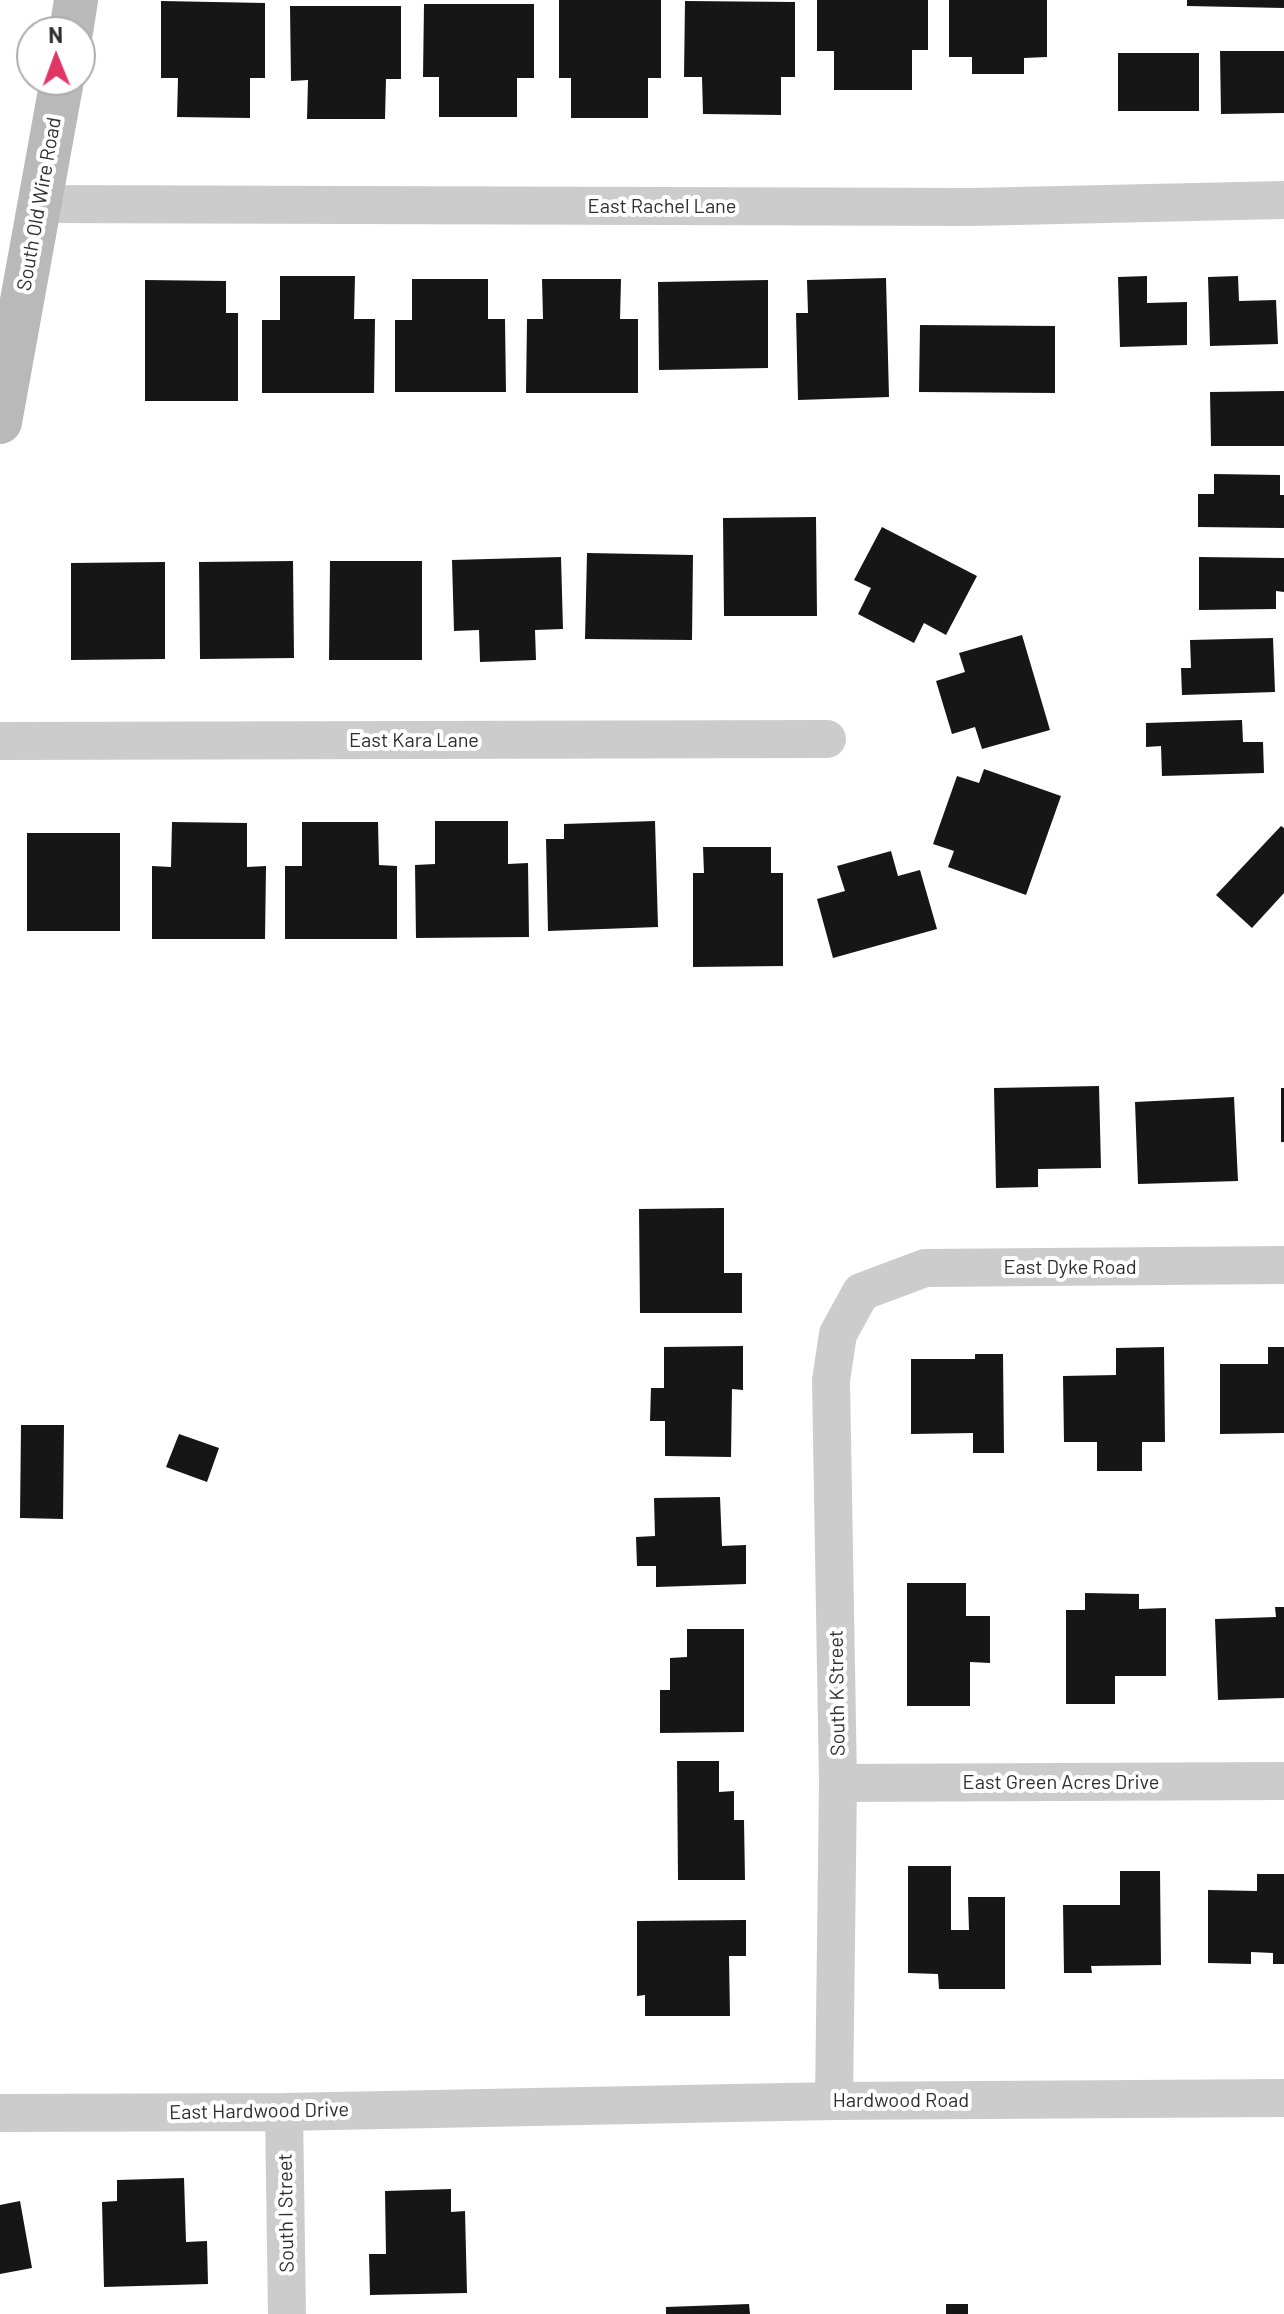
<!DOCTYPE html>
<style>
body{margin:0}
#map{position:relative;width:1284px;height:2314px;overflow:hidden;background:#fff;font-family:Barlow,sans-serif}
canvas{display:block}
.north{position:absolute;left:16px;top:16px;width:80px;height:80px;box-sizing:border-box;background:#fff;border:2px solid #acacac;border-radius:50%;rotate:359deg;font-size:22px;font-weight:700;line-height:32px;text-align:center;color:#2f2f2f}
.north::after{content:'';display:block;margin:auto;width:28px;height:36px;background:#e13664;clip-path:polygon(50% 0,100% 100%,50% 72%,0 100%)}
</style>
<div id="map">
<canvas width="1284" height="2314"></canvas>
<div class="north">N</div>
</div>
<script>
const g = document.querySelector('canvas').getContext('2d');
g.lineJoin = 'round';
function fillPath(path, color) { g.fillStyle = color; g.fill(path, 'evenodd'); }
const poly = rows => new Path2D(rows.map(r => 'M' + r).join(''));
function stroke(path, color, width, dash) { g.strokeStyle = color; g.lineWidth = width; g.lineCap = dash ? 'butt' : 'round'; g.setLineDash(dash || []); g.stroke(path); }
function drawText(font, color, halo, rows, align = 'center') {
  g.font = font + ' Barlow,sans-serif'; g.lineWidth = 8; g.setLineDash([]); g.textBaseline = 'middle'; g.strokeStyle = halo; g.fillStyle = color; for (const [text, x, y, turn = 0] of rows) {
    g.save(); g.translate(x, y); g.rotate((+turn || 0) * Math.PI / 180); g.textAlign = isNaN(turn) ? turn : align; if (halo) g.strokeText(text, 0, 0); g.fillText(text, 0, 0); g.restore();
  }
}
fillPath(poly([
 [559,0,661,0,661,78,648,78,648,118,571,118,571,78,559,78],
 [817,0,928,0,928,50,912,50,912,90,834,90,834,51,817,51],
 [949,0,1047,0,1047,57,1024,58,1024,74,972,74,972,57,949,57],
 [1187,0,1284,0,1284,8,1187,6],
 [161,1,265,3,265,78,250,78,250,118,177,117,178,78,161,78],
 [685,1,795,2,795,77,781,77,781,115,703,114,702,77,684,77],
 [424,4,534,4,534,78,517,78,517,117,439,117,439,77,423,77],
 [290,6,401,6,401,79,386,79,385,119,307,119,308,80,291,81],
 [1220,51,1284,51,1284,113,1221,114],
 [1118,53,1199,53,1199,111,1118,111],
 [280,276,355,276,354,319,375,319,374,393,262,393,262,320,280,320],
 [1147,276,1147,303,1187,302,1187,345,1120,347,1118,277],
 [1238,276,1239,301,1276,300,1278,344,1210,346,1208,277],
 [886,278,889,397,798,400,796,313,808,313,807,280],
 [412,279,488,279,488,319,505,319,506,392,395,392,395,320,412,320],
 [542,279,621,279,620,319,638,319,638,393,526,393,527,319,543,319],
 [145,280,226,281,226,313,238,313,238,401,145,401],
 [768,280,768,368,659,370,658,282],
 [920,325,1055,326,1055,393,919,392],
 [1284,391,1284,446,1211,446,1210,392],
 [1214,474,1280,475,1280,495,1284,495,1284,528,1198,527,1198,494,1214,494],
 [816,517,817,616,724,616,723,518],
 [882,527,977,576,946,635,924,623,914,643,858,614,871,588,854,580],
 [587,553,693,555,692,640,585,639],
 [561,557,563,629,535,630,536,660,480,662,479,630,454,631,452,560],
 [1199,557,1284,558,1284,592,1276,591,1276,609,1199,610],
 [293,561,294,658,200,659,199,562],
 [330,561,422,561,422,660,329,660],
 [165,562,165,659,71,660,71,563],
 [1022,635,1050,730,982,749,975,727,952,734,936,681,965,672,959,653],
 [1273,638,1275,692,1182,695,1181,668,1191,668,1190,640],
 [1242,720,1243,742,1263,742,1264,773,1162,776,1161,746,1146,747,1146,723],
 [984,769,1061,796,1026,895,948,867,954,851,933,844,957,776,979,783],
 [435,821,508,821,508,864,528,863,529,937,416,938,415,865,435,864],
 [655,821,658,927,548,931,546,839,564,839,564,824],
 [172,822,247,823,247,867,266,866,265,939,152,939,152,866,171,867],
 [302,822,378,822,379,865,397,866,397,939,285,939,285,866,302,866],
 [1281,826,1284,828,1284,893,1252,928,1216,895],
 [27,833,120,833,120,931,27,931],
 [703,847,771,847,771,873,783,873,783,966,693,967,693,873,704,873],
 [891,851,898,876,920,870,937,929,833,958,817,899,845,891,837,866],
 [1099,1086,1101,1168,1038,1169,1038,1187,996,1188,994,1088],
 [1281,1088,1284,1088,1284,1142,1281,1142],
 [1234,1097,1238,1181,1138,1184,1135,1102],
 [724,1208,724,1273,742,1273,742,1313,640,1313,639,1209],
 [743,1346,743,1390,732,1389,731,1457,665,1456,665,1421,650,1421,651,1388,664,1388,664,1347],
 [1164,1347,1165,1442,1142,1442,1142,1471,1097,1471,1097,1442,1064,1442,1063,1376,1116,1375,1116,1348],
 [1268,1347,1284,1347,1284,1433,1220,1434,1220,1364,1268,1364],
 [975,1354,1003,1354,1004,1453,973,1453,973,1433,911,1434,911,1359,975,1359],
 [21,1425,64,1425,63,1519,20,1518],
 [179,1434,219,1448,207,1482,166,1467],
 [720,1497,722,1546,746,1545,746,1584,656,1587,656,1566,637,1566,636,1537,655,1536,654,1498],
 [907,1583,966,1583,966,1616,990,1616,990,1663,970,1662,970,1706,907,1706],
 [1085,1593,1139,1594,1139,1609,1166,1608,1166,1676,1115,1676,1115,1704,1066,1704,1066,1610,1085,1610],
 [1275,1607,1284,1607,1284,1698,1218,1700,1215,1619,1276,1617],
 [687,1629,744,1629,744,1732,660,1733,660,1690,670,1690,670,1658,687,1657],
 [677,1761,719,1761,719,1792,734,1791,734,1820,744,1820,745,1880,678,1880],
 [908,1866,951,1866,951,1930,969,1930,968,1897,1005,1897,1005,1989,939,1989,938,1974,908,1973],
 [1120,1871,1160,1871,1161,1965,1091,1966,1092,1973,1064,1973,1063,1905,1120,1905],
 [1257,1874,1284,1874,1284,1964,1273,1964,1273,1953,1251,1952,1251,1964,1208,1963,1208,1890,1257,1891],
 [746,1920,746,1956,729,1956,730,2016,645,2016,645,1995,637,1996,637,1921],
 [184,2178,186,2242,207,2241,208,2284,104,2287,102,2202,117,2201,117,2180],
 [451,2189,451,2212,465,2211,467,2293,370,2295,369,2254,386,2254,385,2191],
 [20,2201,32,2268,0,2274,0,2205],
 [749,2304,750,2314,666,2314,666,2307],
 [946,2304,968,2304,968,2314,946,2314]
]), '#161616');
stroke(poly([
 [40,204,972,207,1284,200],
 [0,741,827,739],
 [838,1783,1284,1781],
 [834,2101,838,1783,831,1380,838,1334,861,1292,925,1268,1284,1265],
 [284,2112,287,2314],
 [0,2113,284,2112,834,2101,1284,2098]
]), '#ccc', 38);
stroke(poly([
 [71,32,76,0],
 [0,422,62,80]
]), '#b9b9b9', 44);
drawText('20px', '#2f2f2f', '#fff', [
 ["South Old Wire Road",39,204,-80],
 ["East Rachel Lane",662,206],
 ["East Kara Lane",414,740],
 ["East Dyke Road",1070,1267],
 ["South K Street",837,1693,-91],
 ["East Green Acres Drive",1061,1782],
 ["Hardwood Road",901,2100],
 ["East Hardwood Drive",259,2111,-1],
 ["South I Street",286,2213,-91]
]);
</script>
